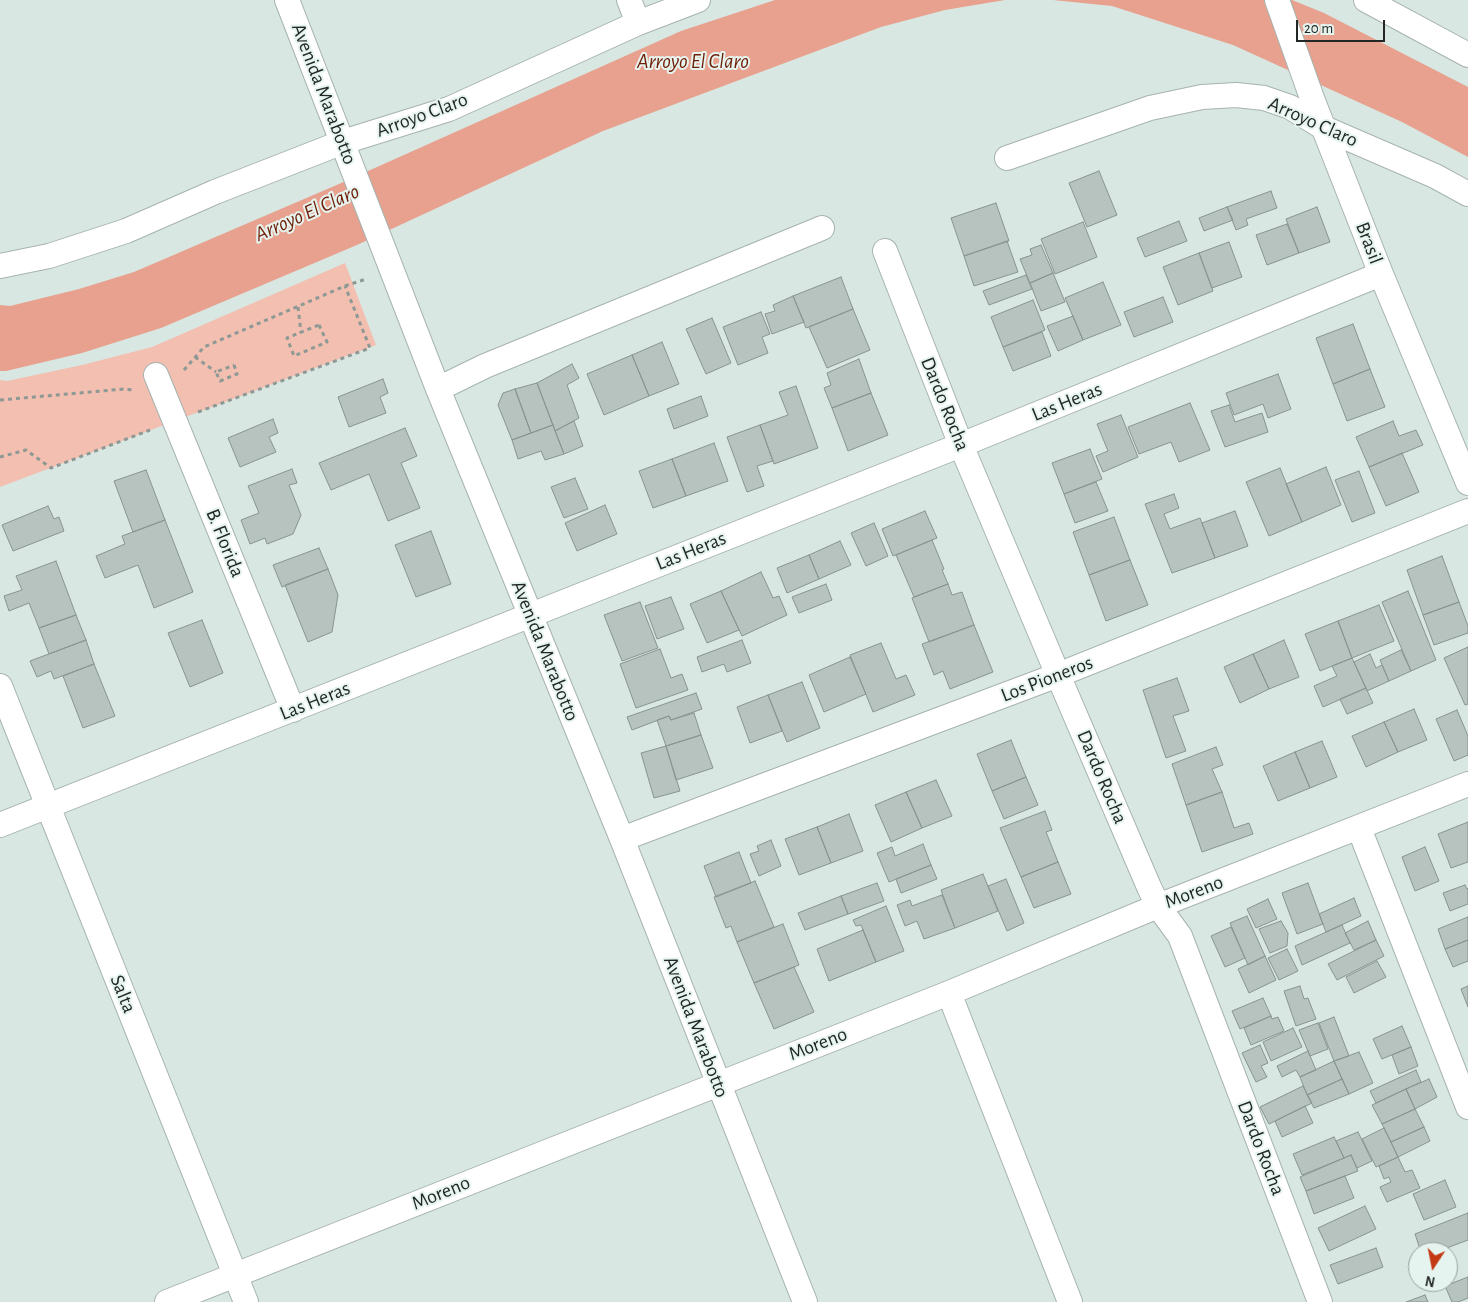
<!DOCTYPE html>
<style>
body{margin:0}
#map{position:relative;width:1468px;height:1302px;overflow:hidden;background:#d9e7e2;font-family:"Alegreya Sans",sans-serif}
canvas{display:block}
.north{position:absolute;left:1408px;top:1242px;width:50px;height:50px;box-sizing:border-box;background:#e6f4ef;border:1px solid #98a29e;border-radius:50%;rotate:191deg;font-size:14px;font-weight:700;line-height:20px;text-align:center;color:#222725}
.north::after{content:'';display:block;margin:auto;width:18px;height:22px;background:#c33a14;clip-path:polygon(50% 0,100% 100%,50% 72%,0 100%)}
.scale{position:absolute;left:1296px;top:20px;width:89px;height:22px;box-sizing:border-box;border:2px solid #222725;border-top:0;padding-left:6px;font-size:15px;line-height:18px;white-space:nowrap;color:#222725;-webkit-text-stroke:4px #e6f4ef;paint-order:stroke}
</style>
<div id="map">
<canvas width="1468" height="1302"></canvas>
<div class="north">N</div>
<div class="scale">20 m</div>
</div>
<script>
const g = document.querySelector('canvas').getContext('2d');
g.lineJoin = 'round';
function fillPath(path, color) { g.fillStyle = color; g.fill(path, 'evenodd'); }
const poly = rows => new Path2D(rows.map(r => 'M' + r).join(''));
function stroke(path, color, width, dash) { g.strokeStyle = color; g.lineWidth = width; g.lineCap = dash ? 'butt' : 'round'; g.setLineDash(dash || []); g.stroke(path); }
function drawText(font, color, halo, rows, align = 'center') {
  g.font = font + ' "Alegreya Sans",sans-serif'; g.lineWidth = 4; g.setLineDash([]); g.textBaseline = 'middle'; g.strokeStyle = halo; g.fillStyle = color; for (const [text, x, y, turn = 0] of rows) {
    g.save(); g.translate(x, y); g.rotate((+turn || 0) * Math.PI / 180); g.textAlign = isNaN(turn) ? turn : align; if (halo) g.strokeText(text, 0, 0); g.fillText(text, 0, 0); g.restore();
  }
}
fillPath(poly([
 [345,263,376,345,0,487,0,380,7,381,82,365,152,347]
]), '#f2bfb1');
fillPath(poly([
 [775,0,1005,0,945,10,881,27,603,131,357,245,161,328,82,353,6,371,0,371,0,305,10,306,79,289,134,272,339,184,681,31],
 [1053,0,1292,0,1324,13,1468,87,1468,157,1402,122,1233,45,1112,6]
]), '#e7a18e');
const building = poly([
 [1099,171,1117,215,1087,227,1069,183,1099,171],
 [1271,191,1277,208,1246,219,1248,225,1236,230,1227,207,1271,191],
 [996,203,1009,241,964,256,951,218,996,203],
 [1227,207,1233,220,1204,231,1199,218,1227,207],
 [1317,207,1330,242,1299,253,1286,219,1317,207],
 [1179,221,1187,241,1145,257,1137,238,1179,221],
 [1083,222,1097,257,1055,274,1041,239,1083,222],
 [1287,224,1299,253,1267,265,1256,235,1287,224],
 [1007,241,1018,272,974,286,964,256,1007,241],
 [1229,242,1242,277,1212,288,1199,253,1229,242],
 [1041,245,1053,273,1030,283,1020,259,1032,255,1030,249,1041,245],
 [1199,253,1213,291,1178,305,1163,267,1199,253],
 [1053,273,1065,302,1041,311,1030,283,1053,273],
 [1026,275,1032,289,989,305,983,291,1026,275],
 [841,277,853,309,806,328,793,296,841,277],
 [1103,282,1121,325,1083,340,1065,298,1103,282],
 [793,296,804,322,772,334,765,314,775,311,773,305,793,296],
 [1163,297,1173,322,1134,337,1124,312,1163,297],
 [1033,300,1045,330,1003,347,991,317,1033,300],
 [853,309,870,350,827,368,809,327,853,309],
 [761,312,770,334,762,337,768,353,738,365,723,327,761,312],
 [1073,316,1083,340,1058,351,1047,326,1073,316],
 [712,318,731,363,706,374,686,329,712,318],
 [1353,324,1370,369,1333,384,1316,338,1353,324],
 [1042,332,1051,356,1013,371,1003,347,1042,332],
 [662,342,679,384,649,396,632,355,662,342],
 [632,355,649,396,604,415,587,374,632,355],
 [859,359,871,393,832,408,824,388,831,385,827,373,859,359],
 [572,364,579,378,567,385,579,418,555,431,537,383,572,364],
 [1370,369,1385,407,1347,421,1333,384,1370,369],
 [1278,374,1291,409,1268,418,1263,404,1234,415,1226,393,1278,374],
 [383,379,388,393,380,397,386,413,349,427,338,397,383,379],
 [537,383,553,425,531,433,515,389,537,383],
 [796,386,818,448,774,464,760,425,788,415,779,392,796,386],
 [515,389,531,433,512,440,498,405,503,393,515,389],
 [871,393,888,435,848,451,832,408,871,393],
 [701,396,708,416,674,429,667,409,701,396],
 [1190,403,1210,450,1179,462,1171,442,1139,454,1128,427,1190,403],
 [1229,405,1235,422,1262,413,1268,432,1225,447,1211,411,1229,405],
 [1121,415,1138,457,1103,472,1096,456,1108,451,1097,424,1121,415],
 [273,419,278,433,269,437,276,452,240,467,228,438,273,419],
 [574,421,583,446,564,454,555,431,574,421],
 [1393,421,1399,436,1416,430,1423,445,1369,467,1356,437,1393,421],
 [553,425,564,454,545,460,541,451,518,459,512,440,553,425],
 [760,425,773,461,757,466,764,486,747,492,727,437,760,425],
 [405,428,417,456,401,463,420,508,388,521,369,474,331,490,319,463,405,428],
 [714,443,728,481,686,496,672,459,714,443],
 [1090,449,1102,479,1064,494,1052,463,1090,449],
 [1402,453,1419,492,1386,506,1369,467,1402,453],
 [672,459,686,496,653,508,639,471,672,459],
 [1326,467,1341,505,1302,522,1286,484,1326,467],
 [1280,468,1302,522,1269,536,1246,482,1280,468],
 [292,469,297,483,289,485,301,515,293,534,267,544,265,538,250,544,241,520,259,513,248,486,292,469],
 [146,470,165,520,133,532,114,481,146,470],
 [1359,471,1375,513,1352,522,1335,480,1359,471],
 [575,478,588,509,564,518,551,487,575,478],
 [1096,482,1108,511,1075,523,1064,494,1096,482],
 [1174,494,1179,508,1164,514,1170,529,1200,518,1215,558,1172,573,1145,504,1174,494],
 [605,505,617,534,577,551,565,523,605,505],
 [48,506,54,519,59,517,64,531,13,551,2,525,48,506],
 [925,511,937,538,893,556,882,529,925,511],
 [1235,511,1248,546,1215,558,1202,523,1235,511],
 [1114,517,1130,560,1089,575,1073,532,1114,517],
 [165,520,193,592,154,608,138,565,105,578,96,556,125,544,122,536,165,520],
 [874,523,888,556,866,566,851,533,874,523],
 [431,531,451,584,416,597,395,545,431,531],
 [932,540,944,569,942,570,948,584,914,597,896,555,932,540],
 [840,541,851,565,819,579,809,555,840,541],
 [319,548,328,569,282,587,273,565,319,548],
 [809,555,819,579,787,593,777,568,809,555],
 [1442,556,1459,602,1423,615,1407,570,1442,556],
 [1130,560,1148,605,1106,621,1089,575,1130,560],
 [56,561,76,615,39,628,29,603,9,611,4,596,22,590,16,576,56,561],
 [328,569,338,595,332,632,308,642,285,585,328,569],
 [761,572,773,598,779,596,787,615,742,636,721,591,761,572],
 [826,584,832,600,799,613,792,597,826,584],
 [948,584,952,595,962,592,974,625,929,642,912,598,948,584],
 [721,591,739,630,707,643,690,604,721,591],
 [1408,591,1436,660,1411,671,1382,602,1408,591],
 [671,597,684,629,657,639,645,606,671,597],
 [640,602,658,648,622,661,604,615,640,602],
 [1459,602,1468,626,1468,633,1434,645,1423,615,1459,602],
 [1379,605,1394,641,1352,658,1338,621,1379,605],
 [76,615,86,640,49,654,39,628,76,615],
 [202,620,223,673,190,687,168,633,202,620],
 [1338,621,1352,658,1320,671,1305,634,1338,621],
 [974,625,993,672,950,689,943,671,934,675,922,644,974,625],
 [86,640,94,664,54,679,51,671,37,677,30,661,86,640],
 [742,640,751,663,727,672,724,664,702,672,697,657,742,640],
 [1284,640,1299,677,1269,689,1253,654,1284,640],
 [881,643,896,679,906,675,915,695,873,712,850,655,881,643],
 [1468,647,1468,704,1465,705,1444,658,1468,647],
 [660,649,671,678,682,674,688,690,636,708,620,664,660,649],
 [1401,650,1411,671,1389,681,1380,660,1401,650],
 [1253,654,1269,689,1240,703,1224,667,1253,654],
 [1370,654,1376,668,1382,665,1389,681,1367,691,1354,662,1370,654],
 [850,657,866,694,824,712,809,675,850,657],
 [1352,658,1366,688,1323,707,1314,686,1337,676,1332,666,1352,658],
 [94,664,115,716,83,728,63,676,94,664],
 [1177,678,1189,711,1173,716,1186,751,1166,758,1143,690,1177,678],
 [802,682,820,728,787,742,768,695,802,682],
 [1366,688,1373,703,1347,714,1340,699,1366,688],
 [696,693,702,709,671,720,669,716,632,730,627,717,696,693],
 [768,695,782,731,750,743,737,707,768,695],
 [1414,709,1427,740,1398,752,1384,722,1414,709],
 [1457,710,1468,736,1468,755,1454,761,1436,719,1457,710],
 [694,713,701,735,666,746,657,720,669,716,671,720,694,713],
 [1384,722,1398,752,1366,767,1352,736,1384,722],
 [701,735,713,768,676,780,666,746,701,735],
 [1011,740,1026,777,992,791,977,754,1011,740],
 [1322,741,1337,777,1310,788,1295,752,1322,741],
 [666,746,680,791,654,798,641,753,666,746],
 [1216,747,1223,765,1212,769,1222,792,1186,805,1172,764,1216,747],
 [1295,752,1310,788,1278,801,1263,766,1295,752],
 [1026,777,1038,805,1004,819,992,791,1026,777],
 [936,780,952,816,922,828,906,792,936,780],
 [906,792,922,828,891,842,875,805,906,792],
 [1222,792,1234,828,1249,823,1253,834,1202,852,1186,805,1222,792],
 [1045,811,1052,830,1046,832,1058,862,1021,877,1000,828,1045,811],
 [849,814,863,851,831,863,817,827,849,814],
 [1468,822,1468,862,1451,868,1438,834,1468,822],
 [817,827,831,863,799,875,785,839,817,827],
 [771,840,781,866,759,876,750,854,759,851,757,846,771,840],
 [923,844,931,865,889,882,877,853,892,847,895,856,923,844],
 [1425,847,1439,881,1415,891,1402,857,1425,847],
 [739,852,751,883,716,897,704,866,739,852],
 [1058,862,1071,894,1034,908,1021,877,1058,862],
 [931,865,937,879,901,893,896,879,931,865],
 [983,874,998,911,955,928,941,890,983,874],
 [1006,879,1024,923,1007,931,988,886,1006,879],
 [755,881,774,927,737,942,731,926,726,928,714,897,755,881],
 [877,883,884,901,848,914,841,896,877,883],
 [1308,883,1323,924,1297,934,1282,893,1308,883],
 [1465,885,1467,889,1468,888,1468,904,1450,911,1443,893,1465,885],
 [942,895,955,928,924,939,917,921,905,926,897,905,910,900,912,906,942,895],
 [841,896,848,914,805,930,798,913,841,896],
 [1354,898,1361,916,1326,932,1319,914,1354,898],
 [1268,899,1277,919,1256,928,1247,909,1268,899],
 [886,906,904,951,876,962,861,925,856,926,853,920,886,906],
 [1247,916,1265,956,1248,965,1230,923,1247,916],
 [1468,917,1468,940,1445,949,1438,929,1468,917],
 [1281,921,1288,933,1287,946,1270,953,1259,929,1281,921],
 [1368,921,1376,940,1354,950,1345,933,1368,921],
 [783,924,799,965,754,983,737,942,783,924],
 [1342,925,1350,943,1302,965,1295,946,1342,925],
 [1231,927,1245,958,1225,967,1211,936,1231,927],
 [863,930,876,962,829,981,817,949,863,930],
 [1376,940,1384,956,1337,980,1328,964,1376,940],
 [1468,940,1468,961,1453,967,1445,949,1468,940],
 [1287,949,1298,971,1279,980,1268,958,1287,949],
 [1265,956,1276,980,1249,993,1238,969,1265,956],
 [1377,961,1386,977,1354,993,1346,977,1377,961],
 [794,967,814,1012,774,1029,754,983,794,967],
 [1300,986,1304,999,1308,998,1316,1019,1296,1026,1284,991,1300,986],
 [1468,986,1468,1007,1461,989,1468,986],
 [1263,998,1271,1016,1240,1029,1232,1011,1263,998],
 [1271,1016,1272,1019,1278,1017,1284,1031,1251,1045,1244,1028,1271,1016],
 [1334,1017,1349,1056,1334,1061,1319,1023,1334,1017],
 [1318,1023,1328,1049,1310,1056,1299,1030,1318,1023],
 [1402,1026,1411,1047,1382,1059,1373,1039,1402,1026],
 [1293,1028,1302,1047,1271,1061,1263,1042,1293,1028],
 [1260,1045,1268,1063,1261,1066,1267,1077,1256,1082,1242,1053,1260,1045],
 [1411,1047,1418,1066,1399,1074,1392,1055,1411,1047],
 [1308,1051,1316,1070,1300,1077,1296,1070,1282,1077,1277,1066,1308,1051],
 [1359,1052,1373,1083,1349,1094,1334,1061,1359,1052],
 [1334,1061,1342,1079,1307,1095,1300,1077,1334,1061],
 [1416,1070,1421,1082,1376,1103,1370,1091,1416,1070],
 [1342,1079,1349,1094,1314,1108,1307,1095,1342,1079],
 [1429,1079,1437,1097,1415,1109,1406,1089,1429,1079],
 [1303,1086,1312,1103,1269,1124,1260,1107,1303,1086],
 [1406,1089,1415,1109,1382,1124,1372,1105,1406,1089],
 [1305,1106,1313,1123,1282,1137,1275,1121,1305,1106],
 [1415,1109,1424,1127,1391,1142,1382,1124,1415,1109],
 [1424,1127,1430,1141,1398,1157,1391,1142,1424,1127],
 [1384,1128,1398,1157,1376,1167,1362,1139,1384,1128],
 [1358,1132,1372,1161,1357,1168,1351,1155,1344,1158,1336,1141,1358,1132],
 [1334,1137,1344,1158,1302,1175,1293,1154,1334,1137],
 [1351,1155,1358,1171,1306,1191,1300,1177,1351,1155],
 [1398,1157,1405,1172,1412,1170,1420,1188,1387,1202,1380,1187,1391,1182,1389,1177,1384,1179,1379,1166,1398,1157],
 [1345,1176,1354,1198,1314,1214,1306,1191,1345,1176],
 [1445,1180,1456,1207,1424,1220,1413,1194,1445,1180],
 [1365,1206,1376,1229,1329,1251,1318,1228,1365,1206],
 [1468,1213,1468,1240,1436,1252,1421,1252,1415,1234,1468,1213],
 [1376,1248,1383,1267,1338,1284,1330,1265,1376,1248],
 [1468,1277,1468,1298,1458,1302,1452,1302,1445,1286,1468,1277],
 [1425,1295,1428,1302,1406,1302,1425,1295]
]);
fillPath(building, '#b6c3bf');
stroke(building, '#87948f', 1);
const minor = poly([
 [287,0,438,389,622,839,805,1302],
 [629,0,638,23],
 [1277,0,1313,101,1381,274,1468,483],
 [1366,0,1468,55],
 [1007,158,1150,108,1202,97,1236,95,1264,98,1290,107,1324,128,1435,176,1468,194],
 [885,251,961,445,1058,675,1149,887,1158,906,1180,936,1320,1302],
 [0,266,49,256,126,231,215,192,343,142,449,109,638,23,698,0],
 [156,375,293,710],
 [438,389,485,366,822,228],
 [0,686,246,1302],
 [0,825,961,445,1381,274],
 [1359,828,1468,1107],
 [622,839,1058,675,1468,511],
 [949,993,1070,1302],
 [167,1302,949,993,1158,906,1468,784]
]);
stroke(minor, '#a6b3af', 26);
stroke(poly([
 [298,307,301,333],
 [319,325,327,342,294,356,287,338,319,325],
 [195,357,216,372],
 [234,365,237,374,220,381,216,372,234,365],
 [184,370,204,347,345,286,366,279],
 [0,400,124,389,133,390],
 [198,412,370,348,345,286],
 [0,457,26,450,51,468,150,430]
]), '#8e9895', 3, [4, 4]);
stroke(minor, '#fff', 24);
drawText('20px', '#222725', '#e6f4ef', [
 ["Avenida Marabotto",324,94,69],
 ["Arroyo Claro",422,115,-20],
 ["Arroyo Claro",1313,122,24],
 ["Brasil",1369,243,69],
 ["Las Heras",1067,402,-22],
 ["Dardo Rocha",945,404,68],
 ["B. Florida",225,543,68],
 ["Las Heras",691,551,-22],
 ["Avenida Marabotto",545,651,68],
 ["Los Pioneros",1047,679,-21],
 ["Las Heras",315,701,-22],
 ["Dardo Rocha",1102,777,67],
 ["Moreno",1194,892,-21],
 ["Salta",123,994,68],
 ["Avenida Marabotto",696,1027,69],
 ["Moreno",818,1044,-21],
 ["Dardo Rocha",1261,1148,69],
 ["Moreno",441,1193,-22]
]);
drawText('italic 21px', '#6e1d06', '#e6f4ef', [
 ["Arroyo El Claro",693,62],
 ["Arroyo El Claro",307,213,-24]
]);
</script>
